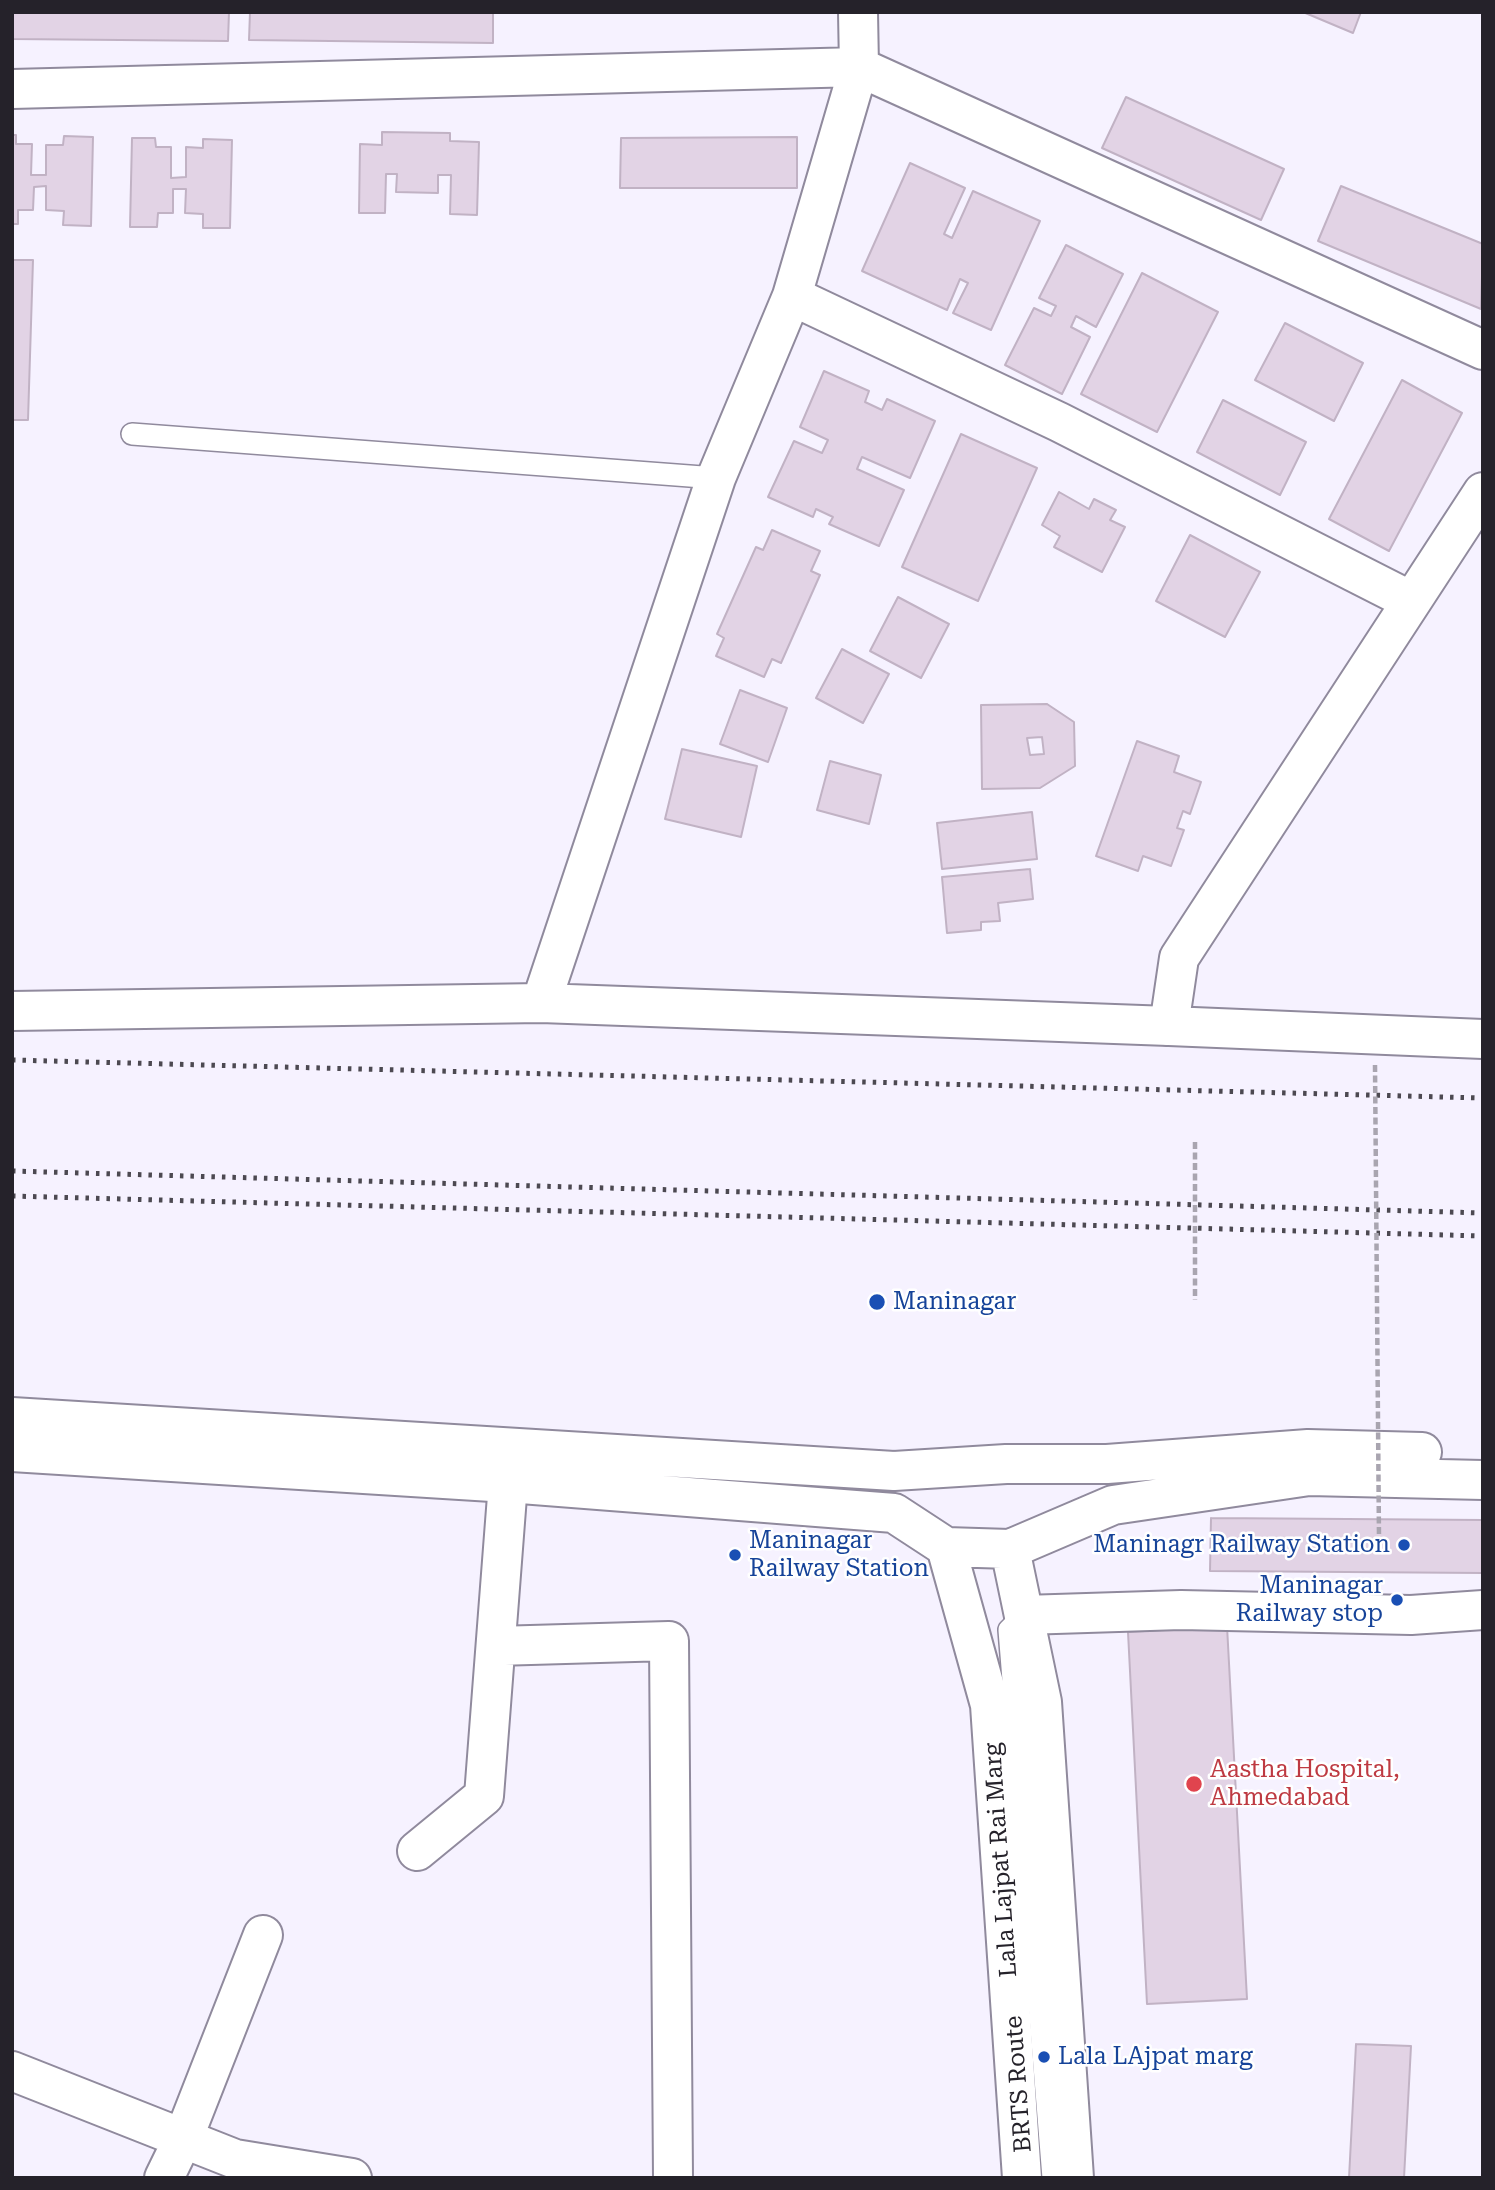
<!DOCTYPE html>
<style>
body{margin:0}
#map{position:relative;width:1495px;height:2190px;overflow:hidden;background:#f6f2ff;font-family:"Roboto Serif",serif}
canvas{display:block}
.frame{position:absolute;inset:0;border:14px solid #25222a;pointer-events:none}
</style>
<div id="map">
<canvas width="1495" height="2190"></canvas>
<div class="frame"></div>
</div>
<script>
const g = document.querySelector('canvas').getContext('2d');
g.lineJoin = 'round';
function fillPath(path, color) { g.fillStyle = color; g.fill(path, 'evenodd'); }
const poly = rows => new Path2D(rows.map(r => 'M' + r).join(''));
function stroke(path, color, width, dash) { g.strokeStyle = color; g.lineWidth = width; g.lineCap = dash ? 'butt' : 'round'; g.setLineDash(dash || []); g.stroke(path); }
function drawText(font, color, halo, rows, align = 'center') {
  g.font = font + ' "Roboto Serif",serif'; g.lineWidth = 5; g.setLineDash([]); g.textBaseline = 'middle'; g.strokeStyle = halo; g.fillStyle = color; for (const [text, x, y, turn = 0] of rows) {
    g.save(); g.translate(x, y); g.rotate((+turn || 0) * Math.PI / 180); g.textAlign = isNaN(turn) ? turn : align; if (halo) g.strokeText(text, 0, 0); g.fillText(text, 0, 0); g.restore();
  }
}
const building = poly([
 [12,12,229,12,228,41,12,39,12,12],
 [250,12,493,12,493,43,249,40,250,12],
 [1303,12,1361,12,1353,33,1303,12],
 [1126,97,1284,169,1261,220,1102,148,1126,97],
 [382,132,450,133,450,141,479,142,477,215,450,214,451,175,438,175,438,193,396,192,397,174,386,174,385,213,359,213,360,144,382,145,382,132],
 [12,135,16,135,16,144,32,144,31,175,46,175,46,145,63,145,64,136,93,137,91,226,63,225,64,211,46,210,46,186,34,187,33,210,18,210,18,224,12,224,12,135],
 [797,137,797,188,620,188,621,138,797,137],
 [132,138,155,138,156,147,171,147,171,178,186,177,186,147,203,148,203,139,232,140,230,228,203,228,203,214,185,213,186,189,173,189,173,213,158,213,157,227,130,227,132,138],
 [910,163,965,188,944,234,952,238,973,191,1040,221,991,330,953,313,968,283,960,279,947,310,862,271,910,163],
 [1341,186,1483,244,1481,309,1318,241,1341,186],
 [1066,245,1123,274,1096,327,1076,316,1071,327,1090,337,1062,394,1005,365,1034,308,1051,316,1056,306,1039,298,1066,245],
 [12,260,33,260,28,420,12,420,12,260],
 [1142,273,1218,312,1157,432,1081,394,1142,273],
 [1285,323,1363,363,1334,421,1255,380,1285,323],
 [824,371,869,391,865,402,882,410,887,399,935,421,910,478,862,457,857,469,904,490,879,546,829,524,833,517,816,509,813,517,768,497,794,441,822,453,828,440,800,427,824,371],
 [1402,380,1462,413,1389,551,1329,519,1402,380],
 [1223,400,1306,442,1280,495,1197,452,1223,400],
 [961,434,1037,468,978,601,902,567,961,434],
 [1059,492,1089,509,1094,499,1116,510,1110,520,1125,527,1102,572,1054,547,1060,536,1042,525,1059,492],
 [772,530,820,551,811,571,820,575,781,663,772,659,764,677,716,656,724,638,717,634,756,547,763,550,772,530],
 [1190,535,1260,572,1225,637,1156,601,1190,535],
 [898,597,949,624,921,678,870,651,898,597],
 [842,649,889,674,863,723,816,698,842,649],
 [740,690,787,708,768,762,720,744,740,690],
 [1047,704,1074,722,1075,766,1040,788,982,789,981,705,1047,704],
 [1042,737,1044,754,1030,755,1027,738,1042,737],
 [1137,741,1179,756,1174,772,1201,782,1190,814,1183,811,1177,828,1184,830,1171,866,1143,856,1138,871,1096,856,1137,741],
 [682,749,757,766,741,837,665,819,682,749],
 [830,761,881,775,869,824,817,810,830,761],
 [1032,812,1037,859,942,869,937,823,1032,812],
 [1030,869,1033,899,998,903,1000,921,981,922,981,930,947,933,942,877,1030,869],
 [1211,1518,1483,1520,1483,1573,1210,1571,1211,1518],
 [1227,1626,1247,1999,1147,2004,1128,1632,1227,1626],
 [1356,2044,1411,2046,1404,2178,1349,2178,1356,2044]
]);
fillPath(building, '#e2d3e5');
stroke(building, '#c1b2c4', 2);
const lane = poly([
 [132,434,716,478],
 [1020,1619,1009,1630,1053,2178]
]);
const street = poly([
 [858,12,859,67,1483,350],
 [12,89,859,67,792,296,716,478,541,1003,1169,1026],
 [792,296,1059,422,1411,601],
 [12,1011,541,1003],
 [1024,1615,1181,1610,1411,1615,1483,1610],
 [496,1646,669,1641,673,2178],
 [417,1851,484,1796,508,1483],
 [12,2071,235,2159,352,2178],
 [164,2178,183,2139,263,1935]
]);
const secondary = poly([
 [1483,492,1179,958,1169,1026,1483,1039],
 [12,1417,894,1471,1006,1464,1107,1464,1308,1449,1422,1452],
 [12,1452,508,1483,894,1513,946,1547,1010,1549,1113,1505,1309,1476,1483,1480],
 [946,1547,990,1705,1022,2178],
 [1010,1549,1042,1702,1074,2178]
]);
stroke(lane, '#908a9d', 24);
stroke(street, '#908a9d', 42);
stroke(secondary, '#908a9d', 42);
stroke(lane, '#fff', 21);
stroke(street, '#fff', 38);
stroke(secondary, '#fff', 38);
stroke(poly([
 [12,1060,1483,1098],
 [12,1171,1483,1213],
 [12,1196,1483,1236]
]), '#4c4951', 5, [3.5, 7]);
stroke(poly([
 [1375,1065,1379,1538],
 [1195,1142,1195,1300]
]), '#a9a5b0', 4.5, [7, 3.5]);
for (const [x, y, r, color] of [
 [877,1302,9,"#1a4fb4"],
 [1404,1545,7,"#1a4fb4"],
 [735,1555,7,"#1a4fb4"],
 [1397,1600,7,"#1a4fb4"],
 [1194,1784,9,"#e0444e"],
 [1044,2057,7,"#1a4fb4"]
]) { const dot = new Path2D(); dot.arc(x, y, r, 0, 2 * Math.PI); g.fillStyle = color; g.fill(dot); stroke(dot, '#fff', 2.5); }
drawText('24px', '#164399', '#fff', [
 ["Maninagar",893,1302],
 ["Maninagar",749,1541],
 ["Railway Station",749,1569],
 ["Maninagr Railway Station",1390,1545,"right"],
 ["Maninagar",1383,1586,"right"],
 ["Railway stop",1383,1614,"right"],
 ["Lala LAjpat marg",1058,2057]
], 'left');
drawText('24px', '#be3a42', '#fff', [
 ["Aastha Hospital,",1210,1770],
 ["Ahmedabad",1210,1798]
], 'left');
drawText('24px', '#25222a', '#fff', [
 ["Lala Lajpat Rai Marg",1001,1860,-94],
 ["BRTS Route",1019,2084,-94]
]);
</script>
